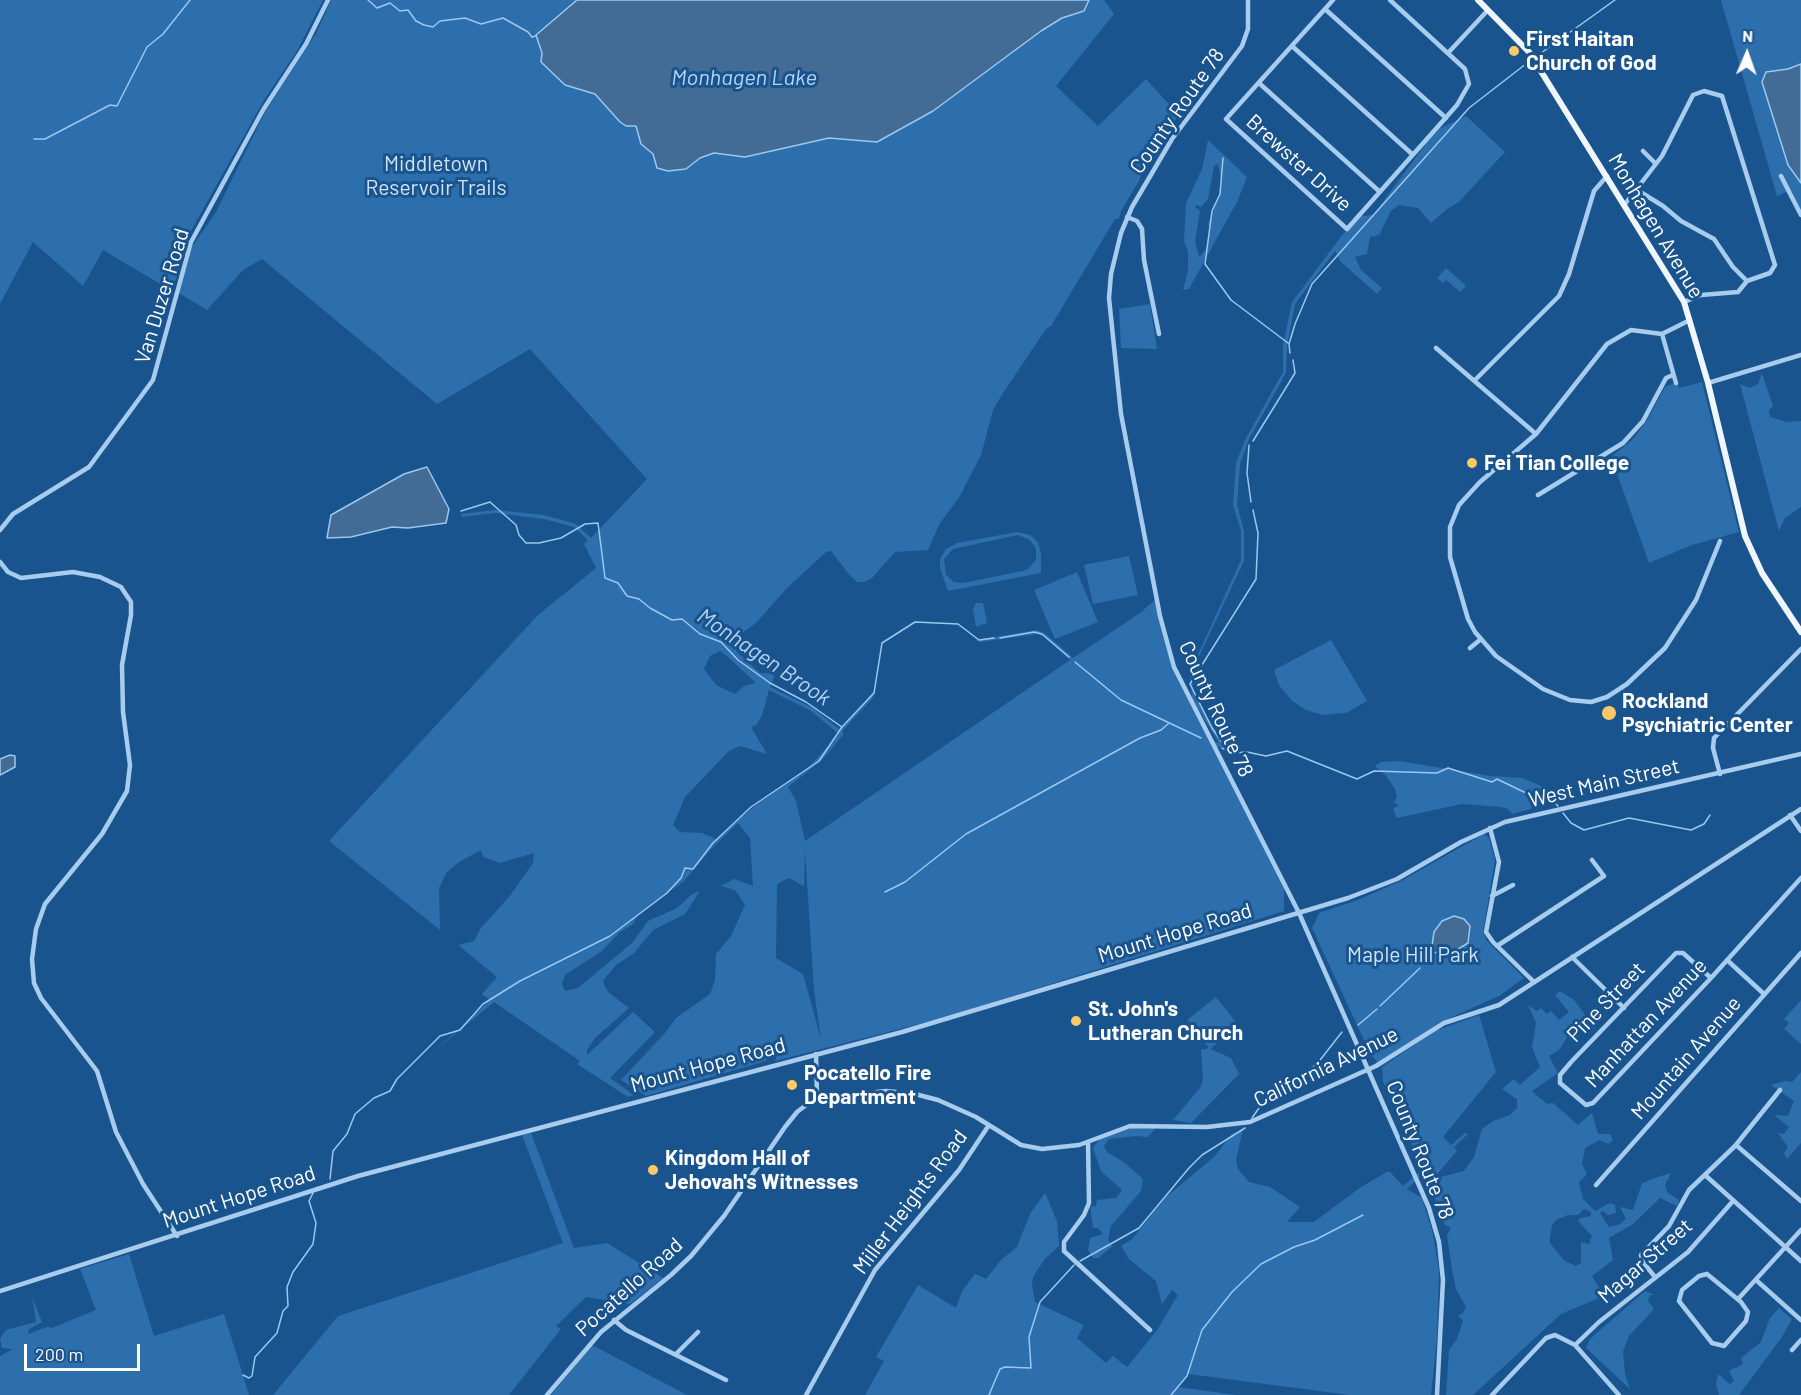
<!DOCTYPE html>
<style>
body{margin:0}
#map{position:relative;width:1801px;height:1395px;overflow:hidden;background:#1a548e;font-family:Barlow,sans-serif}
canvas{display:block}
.north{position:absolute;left:1717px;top:24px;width:60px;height:60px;-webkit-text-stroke:4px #1a548e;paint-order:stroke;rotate:2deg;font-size:16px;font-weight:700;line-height:24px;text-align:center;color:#fff}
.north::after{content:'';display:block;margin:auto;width:21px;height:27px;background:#fff;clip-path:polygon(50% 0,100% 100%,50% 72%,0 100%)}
.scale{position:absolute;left:24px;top:1344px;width:116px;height:27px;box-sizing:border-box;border:3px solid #fff;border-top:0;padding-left:8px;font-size:18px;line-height:21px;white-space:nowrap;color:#fff;-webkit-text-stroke:4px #1a548e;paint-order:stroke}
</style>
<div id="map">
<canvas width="1801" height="1395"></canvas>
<div class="north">N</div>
<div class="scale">200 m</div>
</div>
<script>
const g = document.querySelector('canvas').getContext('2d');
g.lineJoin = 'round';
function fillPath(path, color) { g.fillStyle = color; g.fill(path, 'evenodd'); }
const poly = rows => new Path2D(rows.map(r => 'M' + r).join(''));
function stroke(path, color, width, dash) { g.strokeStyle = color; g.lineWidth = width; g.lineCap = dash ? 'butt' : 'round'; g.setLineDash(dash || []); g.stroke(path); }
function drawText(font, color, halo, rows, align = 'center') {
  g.font = font + ' Barlow,sans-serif'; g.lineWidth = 6; g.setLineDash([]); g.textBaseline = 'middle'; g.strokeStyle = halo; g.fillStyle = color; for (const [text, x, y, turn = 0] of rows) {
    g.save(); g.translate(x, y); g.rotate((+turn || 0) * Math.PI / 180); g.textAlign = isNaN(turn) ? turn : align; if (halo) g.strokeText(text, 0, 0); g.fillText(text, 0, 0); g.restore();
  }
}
fillPath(poly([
 [0,0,323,0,297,51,264,100,192,229,172,291,103,250,83,286,33,242,0,304],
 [331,0,1104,0,1114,14,1056,86,1098,126,1146,79,1179,115,1148,155,1139,181,1121,211,1119,219,1115,219,1051,326,1046,329,1003,393,993,410,981,455,960,496,940,523,928,550,895,552,872,578,864,582,857,582,848,573,831,551,826,552,786,589,756,623,738,636,734,643,737,652,760,673,775,674,770,687,813,708,839,729,876,689,873,698,843,730,843,735,822,760,788,787,796,801,805,841,1070,660,1044,637,1037,634,980,642,976,640,1037,630,1046,634,1073,658,1140,613,1156,599,1178,675,1210,741,1219,743,1192,699,1190,672,1241,560,1241,531,1233,505,1236,463,1246,438,1283,372,1283,345,1292,302,1358,214,1464,100,1439,129,1466,116,1505,152,1459,202,1447,209,1431,223,1418,208,1399,205,1391,211,1379,235,1370,237,1367,254,1355,257,1361,270,1382,288,1377,294,1341,262,1335,251,1295,304,1287,346,1286,373,1249,439,1240,464,1237,505,1244,531,1244,561,1194,667,1192,683,1195,697,1224,744,1222,748,1213,745,1284,889,1284,911,939,1019,775,1061,782,1041,772,1045,766,1061,646,1096,621,1080,665,1033,676,1018,710,994,715,980,716,954,731,936,745,905,735,890,721,886,734,879,753,886,750,838,738,823,712,848,684,881,638,915,633,924,620,932,602,951,565,975,562,984,565,991,578,988,632,943,648,921,677,908,692,894,700,891,685,914,653,930,634,953,616,965,603,981,608,992,629,1008,595,1038,587,1050,587,1055,633,1012,655,1032,610,1078,634,1095,628,1097,577,1064,580,1061,494,1002,437,1049,490,1000,482,994,497,977,458,945,474,941,481,928,509,897,533,863,534,853,500,863,483,857,481,850,459,862,447,872,439,888,440,930,329,841,538,615,596,568,584,544,588,540,574,527,544,519,495,513,462,517,461,514,495,510,544,515,576,524,591,538,647,479,530,349,437,404,262,259,243,270,207,310,177,292,192,247,216,212,265,112,317,32],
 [1425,145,1373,215,1361,216,1424,145],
 [720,651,729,658,756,683,744,686,735,694,716,685,704,669,710,656],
 [769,690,811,711,839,734,807,769,756,805,716,839,702,833,680,832,673,825,685,797,729,751,740,746,767,754,751,727,756,725,762,716],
 [805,851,814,990,821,1039,803,974,776,958,777,884,789,878,804,886],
 [1721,0,1801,0,1801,211,1791,190,1777,196],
 [1208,140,1247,177,1237,202,1189,289,1183,290,1188,271,1188,252,1184,241,1186,203,1202,169],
 [1218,164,1221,179,1219,195,1208,224,1210,233,1205,251,1199,257,1195,241,1200,211,1195,207,1197,205,1201,207,1208,199,1214,166],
 [1446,268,1466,286,1460,292,1446,280,1443,283,1437,278],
 [1150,304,1157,349,1121,348,1119,309],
 [1762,373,1773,406,1769,410,1770,417,1787,422,1801,421,1801,507,1785,518,1779,531,1740,384,1750,388,1758,384],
 [1677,382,1679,388,1702,382,1739,532,1692,545,1649,563,1611,457,1632,440,1646,422,1665,387],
 [1017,532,1030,535,1038,542,1041,553,1041,573,948,591,940,568,940,559,946,549,957,543],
 [1018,535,1030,540,1036,549,1036,560,1027,570,963,583,954,582,946,575,944,559,953,549],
 [1129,556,1138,595,1093,604,1084,565],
 [1077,572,1098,622,1055,639,1034,590],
 [983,603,987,623,976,627,973,609,976,603],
 [1331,640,1367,701,1346,713,1323,715,1306,710,1292,701,1279,685,1274,670],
 [1399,761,1491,776,1522,778,1548,789,1551,794,1549,797,1532,798,1531,809,1512,814,1508,809,1501,807,1462,804,1397,818,1393,809,1399,805,1394,803,1397,797,1395,789,1387,777,1375,766,1381,762],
 [1484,834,1489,838,1495,861,1483,932,1487,941,1524,978,1499,996,1441,1022,1378,1063,1370,1053,1312,928,1319,913,1358,900,1403,880],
 [1560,991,1574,1000,1586,1016,1573,1028,1559,1050,1549,1056,1558,1073,1532,1091,1547,1104,1553,1103,1578,1125,1592,1113,1598,1134,1610,1134,1613,1140,1608,1144,1599,1140,1585,1148,1582,1164,1587,1174,1579,1182,1583,1199,1595,1211,1610,1203,1615,1205,1616,1213,1608,1215,1603,1211,1600,1213,1609,1227,1620,1224,1626,1219,1620,1207,1633,1210,1642,1183,1658,1177,1671,1173,1665,1185,1667,1192,1679,1200,1677,1206,1660,1198,1633,1224,1609,1238,1613,1260,1592,1276,1604,1296,1561,1314,1473,1395,1446,1395,1449,1350,1457,1339,1463,1320,1458,1316,1463,1313,1466,1307,1456,1289,1452,1270,1447,1235,1451,1228,1445,1225,1434,1196,1437,1192,1424,1173,1407,1189,1422,1198,1433,1234,1439,1270,1437,1338,1431,1395,1350,1395,1188,1374,1178,1387,1236,1395,865,1395,884,1361,876,1357,918,1285,956,1308,962,1291,975,1274,986,1279,1001,1260,1017,1247,1030,1214,1045,1193,1057,1221,1059,1246,1044,1260,1033,1277,1032,1285,1035,1302,1084,1325,1077,1338,1106,1363,1113,1356,1127,1367,1157,1330,1178,1295,1172,1290,1162,1304,1156,1281,1129,1259,1121,1246,1132,1239,1166,1197,1214,1157,1232,1134,1243,1129,1236,1160,1238,1169,1249,1182,1270,1187,1300,1207,1287,1222,1314,1222,1361,1187,1387,1172,1390,1172,1403,1186,1423,1169,1383,1082,1382,1067,1435,1031,1479,1015,1496,1072,1443,1137,1451,1145,1465,1133,1468,1134,1454,1147,1457,1151,1433,1179,1464,1171,1474,1157,1482,1129,1493,1121,1510,1115,1517,1108,1517,1099,1502,1089,1514,1079,1520,1085,1540,1067,1532,1047,1536,1023,1528,1005,1537,1011,1541,1008,1547,1014,1551,1011,1559,1020,1569,1012,1555,995],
 [1584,1209,1591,1212,1591,1216,1580,1218,1578,1221,1592,1236,1589,1244,1581,1242,1581,1263,1576,1266,1565,1261,1557,1252,1550,1243,1550,1237,1552,1225,1556,1220,1568,1215,1578,1215],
 [1216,997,1239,1026,1210,1049,1231,1058,1239,1074,1191,1123,1173,1120,1200,1088,1203,1080,1201,1050,1209,1048,1187,1020],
 [1801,1000,1801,1044,1784,1029,1789,1023,1784,1019],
 [1801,1072,1801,1143,1787,1159,1784,1153,1788,1147,1778,1133,1784,1134,1789,1127,1774,1115,1788,1116,1794,1101,1771,1085,1785,1081,1792,1082],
 [1134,1127,1157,1127,1148,1137,1137,1136,1109,1139,1104,1146,1107,1152,1125,1163,1143,1179,1141,1191,1111,1226,1108,1240,1113,1246,1098,1258,1093,1258,1088,1250,1090,1238,1103,1234,1098,1228,1093,1228,1090,1207,1096,1206,1097,1200,1116,1198,1122,1190,1101,1171,1093,1148,1099,1140,1112,1133],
 [531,1133,574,1248,607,1243,663,1278,630,1304,586,1297,556,1326,561,1329,509,1395,273,1395,338,1316,563,1243,522,1135],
 [129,1254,154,1336,224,1314,249,1395,0,1395,0,1356,13,1349,2,1348,0,1339,6,1330,36,1322,32,1297,42,1322,29,1329,28,1334,47,1327,52,1328,96,1310,80,1269],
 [1645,1291,1655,1295,1650,1295,1648,1301,1654,1309,1629,1336,1623,1351,1625,1374,1630,1389,1586,1348,1590,1339],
 [1779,1308,1792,1319,1782,1337,1739,1395,1719,1395,1716,1383,1718,1374,1730,1384,1734,1381,1729,1371,1743,1364,1741,1358,1761,1342,1770,1318],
 [592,1345,687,1395,551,1395]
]), '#2d6ead');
const water = poly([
 [577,0,1089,0,1084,11,1062,18,1041,31,933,111,877,142,829,138,745,157,714,153,700,158,686,169,668,171,657,168,653,154,641,144,636,126,626,126,620,122,595,94,565,85,541,62,542,53,536,35,577,0],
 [1801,64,1801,183,1788,165,1762,82,1766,72,1788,69,1801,64],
 [427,467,449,509,446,523,408,528,392,527,351,537,327,538,331,515,404,474,427,467],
 [10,755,15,756,15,767,0,775,0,759,10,755],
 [1454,916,1464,919,1470,926,1468,943,1455,951,1431,953,1434,932,1442,921,1454,916]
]);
fillPath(water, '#426b95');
stroke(water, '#9ac8f0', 1.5);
stroke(poly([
 [368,0,377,8,390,3,400,11,408,10,416,21,424,25,433,27,440,21,465,18,481,24,503,18,528,32,532,37,536,36],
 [1537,56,1615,0],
 [34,139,45,139,110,105,117,106,147,47,163,34,190,0],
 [1223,158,1220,194,1212,211,1205,264,1231,300,1288,343],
 [1290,353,1289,344,1295,324,1312,284,1469,108,1531,60],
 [1253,441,1295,373,1293,360],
 [1249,445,1247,473,1251,502],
 [461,511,490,502,516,525,519,535,526,543,539,543,561,538,585,524,598,523,605,578,618,583,627,596,639,599,650,608,672,620,682,619,700,634,721,642,738,660,770,683,806,702,842,727,874,693,882,643,915,622,958,624,979,640,994,638],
 [1000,638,1034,632,1042,634,1069,657],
 [1075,662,1121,700,1201,738],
 [1222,748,1232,753,1247,752,1266,756,1287,751,1357,779,1374,771,1437,773,1448,768,1492,782,1497,779,1526,793,1547,795,1558,806],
 [1228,751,1212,728,1190,684,1256,579,1258,533,1253,510],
 [1563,813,1571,823,1584,830,1629,818,1691,830,1704,824,1710,815],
 [885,892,905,882,966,834,1140,738,1161,730,1168,724],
 [1428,954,1431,953],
 [1380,1006,1420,968],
 [1358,1025,1377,1009],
 [1252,1118,1266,1098,1317,1064,1342,1032],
 [330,1179,333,1151,347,1134,355,1114,374,1098,390,1091,397,1079,440,1036,460,1030,483,1004,520,981,610,936,667,893,681,878,685,868,693,869,713,843,751,807,819,761,842,727],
 [1080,1261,1139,1228,1189,1168,1202,1155,1245,1128],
 [243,1375,249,1378,252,1376,255,1357,277,1333,283,1311,288,1306,287,1287,293,1272,313,1244,316,1223,309,1201,313,1193],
 [989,1395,1000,1369,1005,1367,1031,1368,1029,1337,1040,1302,1074,1265],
 [1171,1395,1187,1376,1202,1330,1232,1292,1261,1264,1294,1247,1315,1240,1363,1215]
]), '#9ac8f0', 1.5);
stroke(poly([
 [1248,0,1248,29,1242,46,1172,139,1132,207,1121,233,1111,274,1109,298,1121,414,1160,616,1174,667,1299,913,1429,1208,1439,1242,1443,1280,1437,1395],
 [1333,0,1226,119,1347,229,1457,105,1469,84,1465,69,1390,0],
 [1325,9,1446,118],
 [1292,46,1412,154],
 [1448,53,1488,10],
 [1259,83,1380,192],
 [1643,151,1656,164],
 [1781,176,1801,215],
 [1632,192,1642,193,1663,206,1681,221,1714,239,1733,267,1747,281],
 [1625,204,1662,156,1693,95,1704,91,1722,96,1775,265,1770,273,1747,281,1738,292,1701,295,1684,302],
 [1127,217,1137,221,1142,229,1144,260,1159,334],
 [1690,320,1662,334,1631,330,1607,344,1536,434,1480,482,1459,505,1450,527,1450,557,1468,619,1475,632,1496,656,1543,689,1570,700,1591,702,1607,697,1627,684,1665,648,1696,600,1720,541],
 [1662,334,1676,383],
 [1436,348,1536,434],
 [1475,380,1559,296,1569,274,1594,191,1607,176],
 [1708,383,1801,355],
 [1538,495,1623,443,1643,421,1666,378,1673,375],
 [0,530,13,514,89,467,153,380,191,242,263,110,306,44,328,0],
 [0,562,8,572,21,578,73,572,100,577,121,587,131,602,131,615,122,665,123,712,130,765,127,791,102,834,45,904,36,929,32,959,34,983,41,998,97,1071,116,1132,143,1184,177,1236],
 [1470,648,1481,639],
 [1720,774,1713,748,1714,738,1801,649],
 [1790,815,1801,831],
 [1490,828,1499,862,1486,932,1493,942,1533,981],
 [1492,896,1513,885],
 [1497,946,1604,876,1592,860],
 [1572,957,1624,1008],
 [1727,960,1764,994],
 [1711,978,1683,953,1676,953,1572,1061,1560,1075,1560,1083,1586,1105,1593,1103,1711,978,1801,878],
 [816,1054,817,1098],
 [1088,1142,1089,1203,1084,1215,1064,1242,1064,1251,1150,1330],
 [1736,1145,1801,1201],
 [1705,1175,1801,1261],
 [1596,1185,1801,953],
 [1707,1274,1741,1302,1748,1312,1746,1321,1724,1346,1712,1343,1679,1301,1682,1290,1699,1276,1707,1274],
 [1655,1277,1642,1261,1641,1255,1669,1226,1689,1190,1735,1146,1780,1090],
 [1756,1280,1801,1320],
 [0,1291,358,1176,902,1032,1348,898,1397,879,1461,842,1505,822,1801,754],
 [1738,1299,1801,1230],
 [614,1320,626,1330,726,1380],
 [1575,1345,1599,1322,1688,1252,1733,1201],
 [1792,1350,1801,1340],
 [676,1354,698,1332],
 [547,1395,601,1332,671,1275,691,1256,724,1216,785,1127,797,1112,814,1099,886,1091,915,1094,938,1100,976,1117,1021,1145,1042,1149,1079,1145,1130,1126,1207,1127,1250,1122,1376,1066,1444,1023,1499,1005,1801,809],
 [806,1395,875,1270,959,1170,989,1125],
 [1492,1395,1546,1338,1555,1335,1575,1345,1619,1395]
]), '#a7ccee', 4.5);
stroke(poly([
 [1478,0,1529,52,1684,302,1708,383,1745,536,1762,573,1801,632]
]), '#eff6ff', 6);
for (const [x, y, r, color] of [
 [1514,51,6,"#ffc965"],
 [1472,463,6,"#ffc965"],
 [1609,713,8,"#ffc965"],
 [1076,1021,6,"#ffc965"],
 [792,1085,6,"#ffc965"],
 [653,1170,6,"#ffc965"]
]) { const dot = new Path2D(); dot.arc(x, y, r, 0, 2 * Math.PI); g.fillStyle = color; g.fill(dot); stroke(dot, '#1a548e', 2); }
drawText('bold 21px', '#fff', '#1a548e', [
 ["First Haitan",1526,39],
 ["Church of God",1526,63],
 ["Fei Tian College",1484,463],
 ["Rockland",1622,701],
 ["Psychiatric Center",1622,725],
 ["St. John's",1088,1009],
 ["Lutheran Church",1088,1033],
 ["Pocatello Fire",804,1073],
 ["Department",804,1097],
 ["Kingdom Hall of",665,1158],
 ["Jehovah's Witnesses",665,1182]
], 'left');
drawText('21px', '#fff', '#1a548e', [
 ["County Route 78",1177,111,-55],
 ["Brewster Drive",1299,163,42],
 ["Monhagen Avenue",1656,226,59],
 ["Van Duzer Road",162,296,-73],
 ["County Route 78",1216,709,65],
 ["West Main Street",1604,783,-13],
 ["Mount Hope Road",1175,933,-17],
 ["Pine Street",1606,1002,-46],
 ["Manhattan Avenue",1646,1023,-47],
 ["Mountain Avenue",1686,1058,-49],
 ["Mount Hope Road",708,1065,-15],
 ["California Avenue",1326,1067,-26],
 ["County Route 78",1420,1150,68],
 ["Mount Hope Road",239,1197,-18],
 ["Miller Heights Road",910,1202,-53],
 ["Magar Street",1645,1261,-41],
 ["Pocatello Road",629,1287,-42]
]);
drawText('21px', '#cde4fa', '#1a548e', [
 ["Middletown",436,164],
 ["Reservoir Trails",436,188],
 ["Maple Hill Park",1413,955]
]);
drawText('italic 22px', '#b3d5f5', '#1a548e', [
 ["Monhagen Lake",744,78],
 ["Monhagen Brook",764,657,34]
]);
</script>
